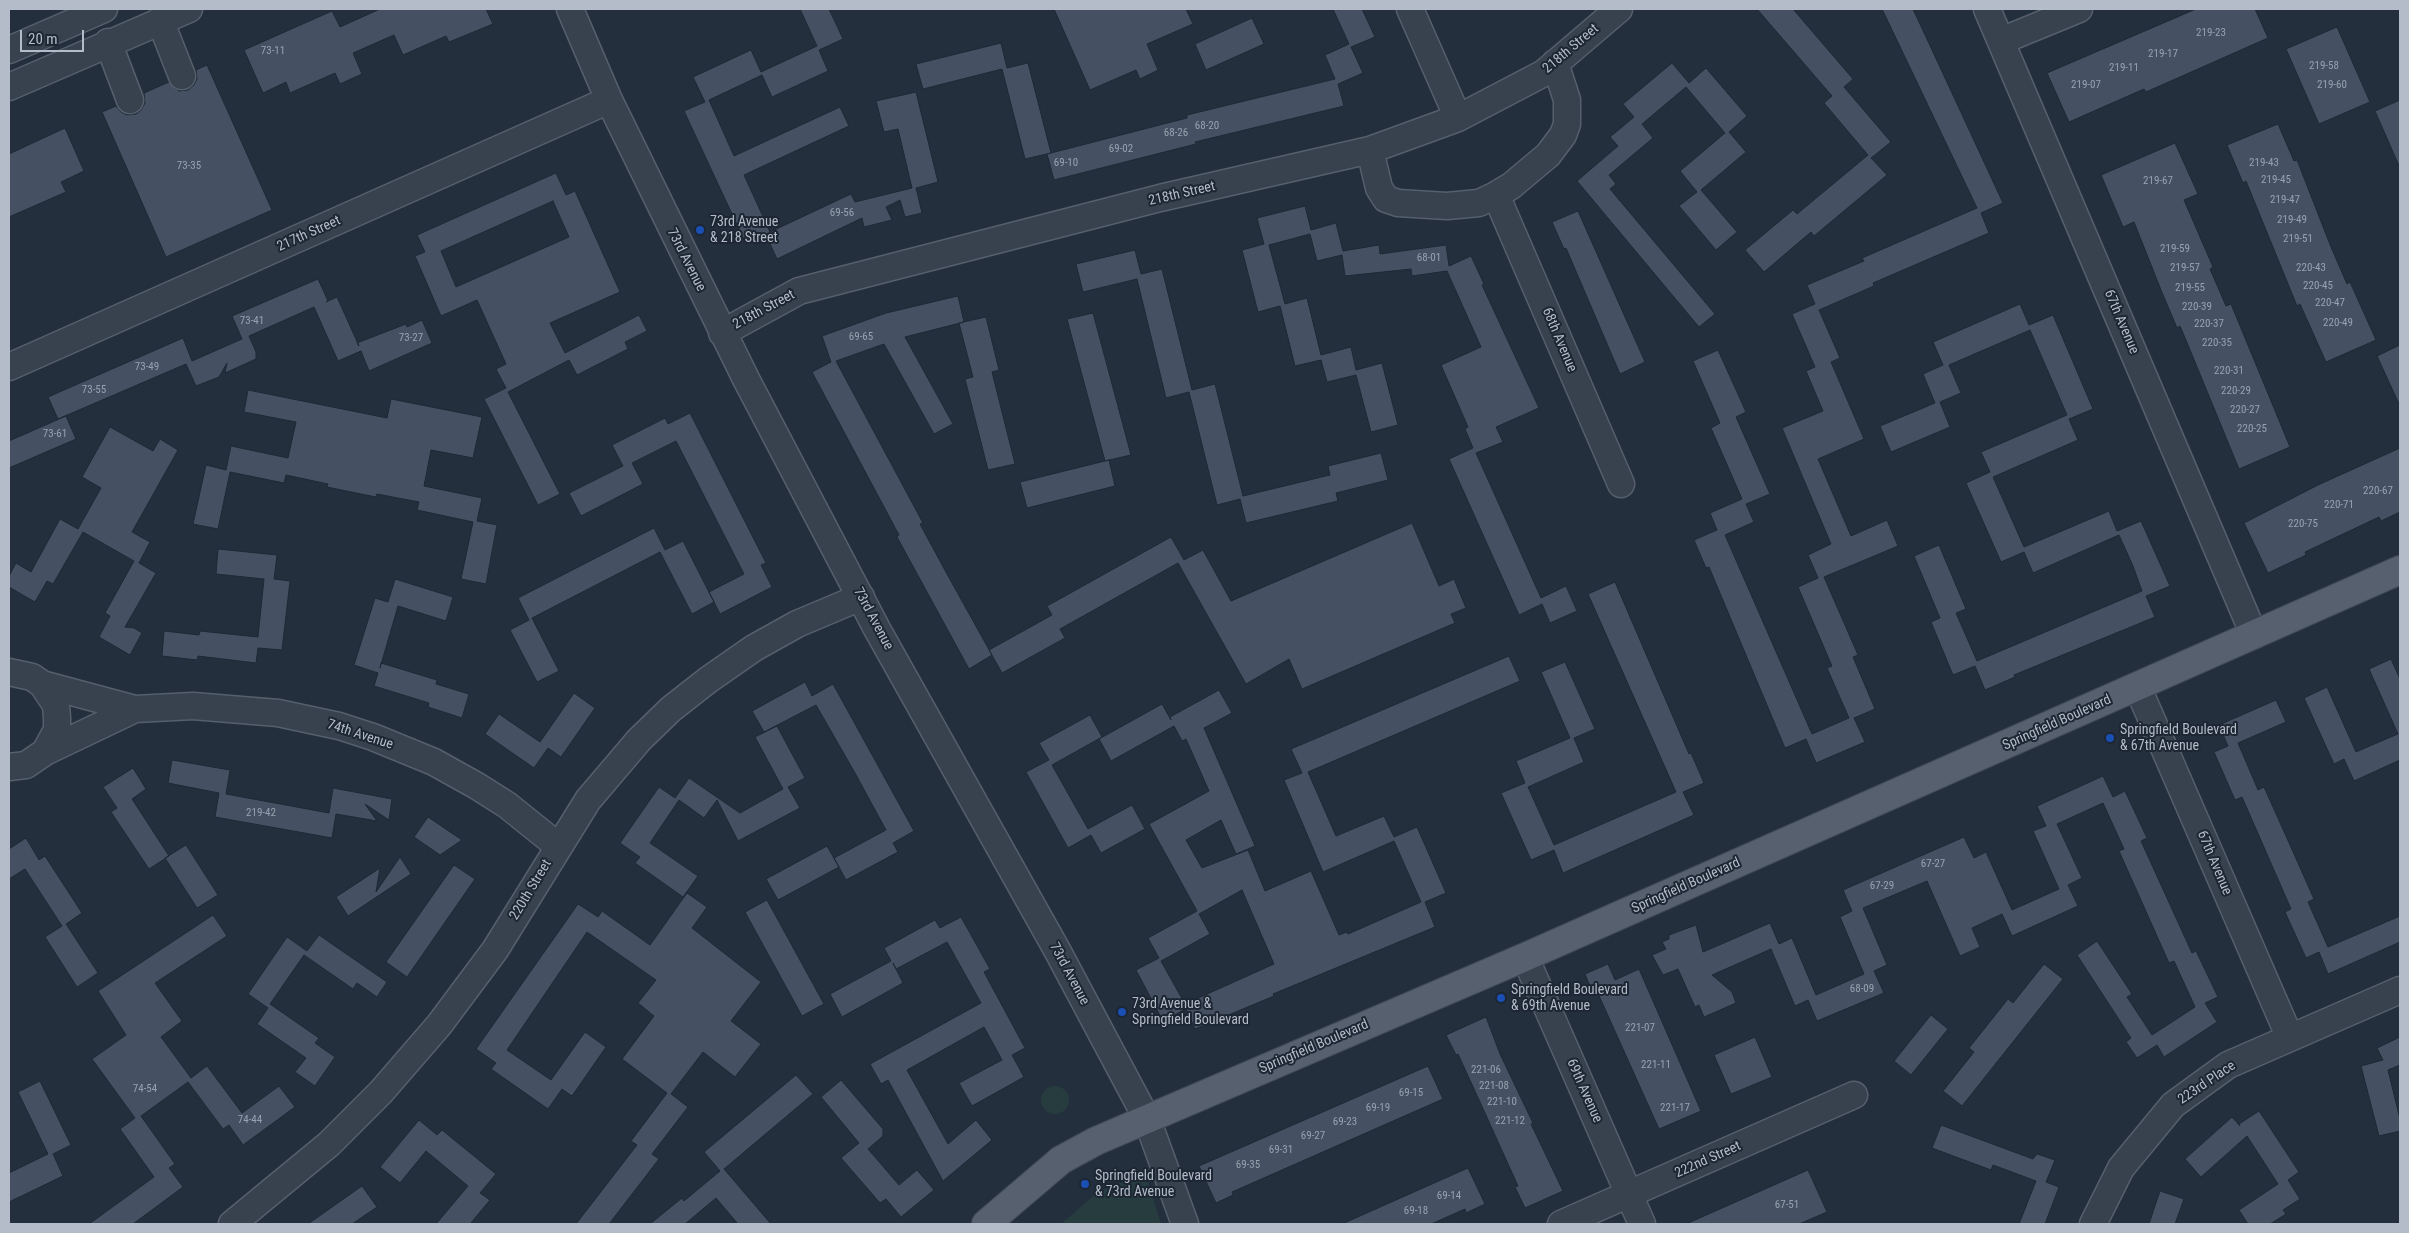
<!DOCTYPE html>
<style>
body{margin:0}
#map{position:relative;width:2409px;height:1233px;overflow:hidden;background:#242f3e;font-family:"Roboto Condensed",sans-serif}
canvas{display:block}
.frame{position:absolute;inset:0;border:10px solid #b4bcc9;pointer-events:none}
.scale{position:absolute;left:20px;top:30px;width:64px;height:22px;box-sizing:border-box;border:2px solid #b4bcc9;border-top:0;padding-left:6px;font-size:15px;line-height:18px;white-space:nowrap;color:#b4bcc9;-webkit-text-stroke:4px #1d2633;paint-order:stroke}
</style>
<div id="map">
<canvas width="2409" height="1233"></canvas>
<div class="frame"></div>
<div class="scale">20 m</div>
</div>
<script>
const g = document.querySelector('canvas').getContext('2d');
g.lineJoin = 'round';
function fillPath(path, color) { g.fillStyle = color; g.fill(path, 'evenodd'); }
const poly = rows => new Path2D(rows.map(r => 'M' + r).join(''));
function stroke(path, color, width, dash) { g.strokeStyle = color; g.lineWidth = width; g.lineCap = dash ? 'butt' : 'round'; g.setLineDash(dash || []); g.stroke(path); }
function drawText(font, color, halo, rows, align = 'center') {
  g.font = font + ' "Roboto Condensed",sans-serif'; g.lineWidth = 4; g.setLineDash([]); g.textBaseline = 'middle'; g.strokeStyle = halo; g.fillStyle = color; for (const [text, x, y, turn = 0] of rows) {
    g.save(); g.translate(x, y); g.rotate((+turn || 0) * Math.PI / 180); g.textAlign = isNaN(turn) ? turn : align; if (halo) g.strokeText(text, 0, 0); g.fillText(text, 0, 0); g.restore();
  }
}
fillPath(poly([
 '1041 1100a14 14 0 1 1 28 0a14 14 0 1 1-28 0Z',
 [1145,1173,1161,1224,1061,1224,1098,1192]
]), '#263c3f');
const building = poly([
 [380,9,486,9,493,24,449,42,446,36,403,55,394,35,353,53,362,74,340,84,335,73,290,93,286,82,263,93,244,50,332,11,340,27,380,9],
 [800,9,829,9,843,39,819,50,828,71,772,97,762,75,709,100,734,156,840,107,849,126,744,175,770,232,851,194,855,202,912,188,898,129,884,132,876,101,916,92,938,182,916,188,922,213,905,217,900,200,886,207,892,220,864,227,862,218,777,259,766,235,746,244,684,111,705,102,693,77,751,50,761,72,817,46,800,9],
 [1054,9,1186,9,1193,24,1147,44,1158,70,1140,79,1136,70,1090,90,1054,9],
 [1333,9,1362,9,1375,37,1351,47,1363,73,1338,84,1344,106,1195,142,1196,144,1054,180,1047,154,1187,118,1187,115,1335,79,1325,55,1349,44,1333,9],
 [1757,9,1793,9,1853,79,1844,87,1891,142,1871,158,1887,175,1814,236,1811,232,1764,272,1745,250,1793,210,1797,214,1868,155,1824,103,1832,96,1757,9],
 [1882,9,1913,9,2003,203,1981,213,1989,233,1873,283,1874,286,1819,310,1840,358,1831,362,1864,439,1818,459,1851,536,1887,520,1898,546,1824,577,1858,655,1853,657,1875,709,1854,718,1865,742,1816,763,1806,739,1785,748,1709,567,1706,568,1694,540,1717,530,1710,513,1742,499,1711,428,1720,423,1693,361,1718,350,1746,412,1736,417,1770,494,1746,504,1754,522,1725,535,1812,734,1849,718,1827,668,1832,666,1798,587,1818,578,1808,555,1831,544,1782,428,1823,411,1806,371,1815,367,1792,314,1815,304,1807,285,1864,261,1862,258,1977,208,1882,9],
 [2196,9,2255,9,2268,38,2146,92,2144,89,2069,122,2047,73,2196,9],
 [1252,18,1264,44,1206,70,1195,44,1252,18],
 [2337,27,2370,102,2319,124,2286,49,2337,27],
 [1001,43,1007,68,1028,63,1051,153,1025,159,1002,69,923,89,916,64,1001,43],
 [1672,63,1689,83,1706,68,1747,116,1729,132,1746,152,1701,190,1737,232,1716,250,1679,206,1697,192,1680,171,1725,133,1686,87,1642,124,1653,138,1609,175,1616,184,1610,189,1715,314,1699,327,1577,181,1618,146,1610,137,1634,117,1623,104,1672,63],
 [207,65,272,210,166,257,102,112,116,106,121,112,127,115,136,114,141,110,145,103,144,93,169,82,179,91,188,90,194,85,197,79,196,70,207,65],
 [2400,100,2400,168,2375,111,2400,100],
 [2278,124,2294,161,2297,160,2331,247,2347,284,2350,282,2376,340,2326,362,2300,304,2297,306,2246,181,2243,183,2227,145,2278,124],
 [65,128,84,171,61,182,66,192,9,217,9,154,65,128],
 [2175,143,2198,194,2184,200,2213,267,2210,269,2226,306,2231,304,2290,447,2239,469,2188,345,2180,326,2177,328,2161,290,2134,222,2123,227,2101,175,2175,143],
 [556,173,566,195,575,191,620,292,550,323,565,353,639,315,647,331,625,342,628,349,577,375,569,360,508,392,560,494,538,505,484,399,506,388,496,369,506,364,477,300,441,316,415,256,425,252,417,235,556,173],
 [553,201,569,237,456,287,441,251,553,201],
 [1305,206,1311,230,1336,223,1343,251,1379,245,1380,254,1446,245,1449,266,1471,256,1484,284,1482,285,1539,408,1496,427,1503,442,1476,453,1541,598,1566,586,1577,611,1550,623,1542,604,1519,615,1449,459,1473,448,1465,429,1468,427,1441,365,1481,347,1447,271,1412,276,1411,269,1345,276,1342,255,1317,261,1310,234,1269,245,1285,304,1307,298,1321,355,1351,347,1356,370,1382,363,1398,425,1371,432,1356,375,1327,382,1321,360,1295,366,1280,306,1258,312,1242,250,1264,244,1257,218,1305,206],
 [1578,211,1645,362,1620,374,1566,248,1564,249,1552,222,1578,211],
 [1135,250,1141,274,1162,269,1192,390,1215,384,1243,496,1330,475,1328,466,1381,453,1388,480,1336,493,1338,501,1246,523,1240,499,1217,505,1189,392,1166,398,1137,279,1083,292,1076,264,1135,250],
 [318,279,328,301,326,302,337,297,359,346,357,343,406,324,407,327,422,320,432,343,369,371,361,351,338,361,314,307,249,336,256,352,256,359,225,373,227,363,219,377,196,386,186,364,58,419,48,397,183,338,192,361,242,339,232,316,318,279],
 [958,296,964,322,905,337,953,424,934,434,884,344,836,361,923,523,920,524,947,574,992,655,969,669,897,537,899,535,812,372,831,362,822,336,886,313,958,296],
 [2020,304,2029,325,2053,315,2093,409,2069,419,2078,440,1993,477,2024,547,2109,511,2117,531,2141,521,2170,586,2146,596,2155,617,2014,675,2015,677,1985,690,1975,666,1953,675,1931,622,1940,618,1914,556,1939,545,1966,609,1956,613,1977,661,2142,591,2133,566,2119,535,2033,573,2024,552,2001,562,1966,483,1990,472,1981,452,2067,415,2030,330,1949,365,1961,393,1940,402,1950,427,1891,452,1880,426,1935,403,1923,374,1943,365,1933,342,2020,304],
 [1093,313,1131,455,1105,461,1067,319,1093,313],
 [986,317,999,370,992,372,1015,464,988,470,965,379,973,377,959,323,986,317],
 [2400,345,2400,406,2377,356,2400,345],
 [248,390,387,418,391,399,482,417,473,458,431,450,424,486,482,498,477,521,497,525,486,584,461,579,473,522,417,510,419,502,377,494,376,497,327,487,328,484,286,475,284,483,230,472,218,529,193,524,206,465,226,470,231,446,288,458,296,422,244,412,248,390],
 [690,413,766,563,761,565,772,587,720,614,709,592,744,574,676,441,632,463,643,484,581,516,569,493,623,466,612,445,665,418,668,424,690,413],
 [66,416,76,439,9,468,9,441,66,416],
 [110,427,153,451,160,439,178,450,132,532,150,542,139,563,156,573,125,627,134,628,142,633,130,655,99,637,110,616,105,613,134,561,83,532,53,584,47,581,35,602,9,587,9,576,16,563,31,572,60,519,78,529,101,488,82,477,110,427],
 [2400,448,2400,512,2381,521,2379,517,2305,552,2306,555,2268,573,2244,523,2318,485,2400,448],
 [1109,460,1115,486,1027,508,1020,482,1109,460],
 [1412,523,1439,586,1454,579,1466,608,1451,614,1455,623,1302,689,1289,659,1246,684,1178,563,1060,629,1065,638,1002,673,989,650,1052,615,1047,606,1171,537,1184,560,1203,550,1231,601,1412,523],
 [654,528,665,550,683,541,714,602,692,614,660,552,532,618,559,671,537,682,510,630,529,620,518,598,654,528],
 [218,549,277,555,274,579,290,581,282,650,258,648,256,663,198,656,197,660,162,656,164,631,199,635,200,631,258,637,264,579,216,574,218,549],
 [395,579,453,597,446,621,398,606,380,668,381,663,437,680,436,684,469,694,462,718,428,707,429,703,374,686,378,673,354,665,375,598,388,602,395,579],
 [1615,582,1689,754,1691,753,1704,783,1683,792,1694,815,1563,873,1554,850,1531,860,1501,793,1525,783,1516,761,1570,738,1541,672,1565,662,1595,729,1574,738,1584,762,1528,787,1554,845,1676,792,1588,594,1615,582],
 [1509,656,1520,681,1308,772,1336,836,1384,816,1394,837,1417,827,1446,893,1425,902,1435,927,1273,994,1274,996,1195,1029,1186,1009,1163,1021,1136,970,1159,958,1148,938,1197,911,1149,824,1209,791,1186,739,1182,741,1174,726,1111,761,1099,739,1162,704,1171,720,1170,717,1219,690,1232,713,1204,728,1255,846,1236,854,1221,820,1186,840,1202,868,1248,850,1265,891,1311,871,1339,935,1347,932,1348,934,1421,902,1394,841,1323,872,1284,780,1302,773,1291,749,1509,656],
 [1242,890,1274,964,1185,1004,1161,961,1210,934,1199,914,1242,890],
 [2391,659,2400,679,2400,760,2354,781,2344,759,2334,764,2304,698,2327,687,2356,752,2379,742,2398,734,2369,669,2391,659],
 [805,682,812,696,833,684,914,831,893,843,898,852,846,880,834,858,886,830,855,773,816,705,764,732,752,711,805,682],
 [574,693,595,708,561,757,548,748,534,768,485,734,499,714,540,742,574,693],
 [2276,700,2286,722,2238,743,2258,790,2264,787,2290,845,2314,899,2308,902,2328,947,2400,916,2400,942,2328,974,2319,952,2306,958,2285,912,2291,909,2242,797,2235,800,2214,752,2228,746,2219,725,2276,700],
 [1090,715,1102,737,1052,765,1088,829,1132,805,1145,829,1101,853,1091,835,1068,848,1026,772,1049,760,1039,743,1090,715],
 [777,726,805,778,788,787,800,808,738,841,717,800,704,818,679,800,650,843,698,876,683,897,635,863,640,857,620,843,659,787,675,798,689,778,740,813,783,789,755,737,777,726],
 [172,760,230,770,226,794,329,813,333,788,392,799,389,820,365,804,377,821,336,814,332,838,215,817,219,793,168,783,172,760],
 [133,768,146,789,132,799,169,856,149,869,111,812,117,808,103,787,133,768],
 [2103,776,2113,797,2125,791,2147,838,2141,841,2192,953,2196,951,2218,997,2205,1003,2217,1022,2164,1057,2157,1045,2137,1058,2126,1042,2131,1038,2077,955,2097,941,2132,994,2127,997,2152,1035,2195,1007,2174,961,2169,963,2119,851,2124,849,2103,803,2057,824,2082,878,2068,885,2078,906,2012,936,2002,914,1972,928,1980,947,1960,956,1927,881,1863,908,1887,965,1874,971,1884,993,1817,1021,1808,1000,1795,1006,1771,949,1712,975,1732,992,1736,1003,1704,1017,1699,1005,1695,1007,1678,969,1663,975,1652,955,1666,949,1662,942,1669,939,1669,935,1696,925,1703,952,1770,923,1779,944,1792,938,1816,995,1864,974,1840,917,1852,911,1843,890,1964,837,1974,858,1986,852,2012,910,2059,889,2033,831,2046,826,2037,806,2103,776],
 [428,817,462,840,440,855,414,837,428,817],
 [26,838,39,860,45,856,82,913,66,924,98,973,77,987,45,937,62,926,25,869,9,879,9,849,26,838],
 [186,845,218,895,197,908,165,858,186,845],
 [827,846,839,867,778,900,766,879,827,846],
 [400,857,411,874,348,916,336,897,380,868,376,892,400,857],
 [454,865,475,879,407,977,386,962,454,865],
 [687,893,707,907,692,928,761,982,731,1021,761,1044,735,1077,703,1052,671,1094,688,1107,652,1154,659,1159,609,1224,576,1224,637,1145,631,1141,667,1093,622,1059,654,1016,638,1003,656,980,587,932,507,1050,551,1080,585,1032,606,1047,572,1096,562,1089,548,1109,491,1069,496,1063,476,1049,578,904,598,917,602,911,650,945,687,893],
 [767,900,824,1004,802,1016,745,912,767,900],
 [213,915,227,936,155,983,182,1021,161,1037,191,1078,207,1066,242,1113,279,1086,295,1107,243,1145,229,1125,223,1129,188,1082,141,1116,175,1164,169,1168,183,1187,133,1224,89,1224,154,1177,120,1129,135,1118,92,1059,126,1035,98,991,213,915],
 [961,917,990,969,984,972,1025,1048,1012,1055,1024,1077,972,1106,959,1083,1002,1060,984,1027,907,1070,948,1144,976,1120,992,1140,943,1181,888,1080,881,1084,870,1064,981,1003,947,942,896,969,893,963,903,983,842,1017,830,994,891,961,884,948,935,920,940,928,961,917],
 [319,935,387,982,377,997,357,983,353,989,304,955,270,1004,319,1038,315,1043,335,1057,315,1086,295,1072,306,1058,257,1024,268,1008,248,994,287,937,307,951,319,935],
 [1608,964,1615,980,1639,969,1701,1111,1659,1129,1596,989,1592,991,1585,974,1608,964],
 [2044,964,2063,979,1962,1106,1943,1091,1974,1052,1969,1048,2008,999,2013,1003,2044,964],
 [1931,1015,1948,1029,1911,1075,1894,1061,1931,1015],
 [1486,1017,1500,1054,1533,1123,1531,1124,1563,1191,1525,1208,1515,1187,1518,1186,1480,1102,1458,1054,1456,1055,1446,1035,1486,1017],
 [1755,1037,1772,1077,1731,1094,1714,1055,1755,1037],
 [2400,1037,2400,1065,2388,1070,2400,1119,2400,1131,2379,1136,2361,1066,2383,1060,2377,1048,2400,1037],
 [1428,1066,1443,1099,1232,1192,1233,1195,1216,1203,1199,1166,1428,1066],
 [796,1075,813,1094,724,1169,771,1224,738,1224,716,1198,685,1224,650,1224,682,1198,684,1201,720,1171,704,1152,796,1075],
 [841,1080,883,1129,883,1136,868,1149,899,1185,917,1170,934,1190,901,1217,886,1199,880,1203,841,1158,859,1143,821,1097,841,1080],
 [40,1081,71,1145,53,1154,63,1176,9,1202,9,1173,48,1154,18,1092,40,1081],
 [2259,1111,2299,1172,2288,1180,2300,1199,2283,1210,2286,1214,2270,1224,2248,1224,2239,1210,2278,1184,2247,1136,2201,1177,2185,1159,2232,1117,2240,1126,2239,1124,2259,1111],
 [419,1120,437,1135,442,1130,496,1174,480,1193,490,1200,470,1224,436,1224,468,1186,426,1151,400,1183,380,1167,419,1120],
 [1941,1125,2033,1159,2037,1154,2055,1160,2046,1182,2059,1187,2045,1224,2019,1224,2036,1181,1993,1165,1991,1170,1932,1148,1941,1125],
 [1468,1168,1485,1204,1466,1213,1465,1209,1431,1224,1342,1224,1468,1168],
 [1808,1170,1827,1212,1799,1224,1686,1224,1808,1170],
 [362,1186,377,1207,352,1224,308,1224,362,1186],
 [2160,1191,2184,1199,2175,1224,2149,1224,2160,1191]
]);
fillPath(building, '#455162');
stroke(building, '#1f2835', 1);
const minor = poly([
 [570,9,609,100,746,379,877,629,1057,950,1147,1119,1185,1224],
 [1410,9,1458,118],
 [1987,9,2254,635],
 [160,20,182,76],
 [2001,41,2079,9],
 [108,42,130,100],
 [9,50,104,9],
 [9,87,189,9],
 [1370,150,1379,188,1386,199,1398,203,1447,206,1479,203,1496,195,1511,186,1548,155,1563,135,1567,124,1567,100,1555,63],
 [1496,195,1621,484],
 [722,333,799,291,1160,198,1370,150,1458,118,1544,73,1619,9],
 [9,367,609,100],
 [9,672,32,677,42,684,56,705,57,718,57,730,45,752,26,765,9,767],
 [42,684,135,709,45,752],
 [2138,688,2290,1038],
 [135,709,193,706,278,713,339,726,373,737,434,762,477,786,507,805,558,846],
 [1525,957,1642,1224],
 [232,1224,329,1144,381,1092,439,1025,495,950,588,800,639,740,671,709,708,680,754,648,797,624,861,597],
 [1561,1224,1854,1095],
 [2093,1224,2121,1168,2173,1105,2228,1065,2400,990]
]);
const major = poly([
 [986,1224,1061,1160,1096,1141,1525,957,2400,570]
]);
stroke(minor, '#565f6c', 29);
stroke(major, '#414a57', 30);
stroke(minor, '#38414e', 26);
stroke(major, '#56606e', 28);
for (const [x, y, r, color] of [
 [700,230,5,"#1a4fb4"],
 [2110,738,5,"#1a4fb4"],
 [1501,998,5,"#1a4fb4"],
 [1122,1012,5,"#1a4fb4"],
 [1085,1184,5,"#1a4fb4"]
]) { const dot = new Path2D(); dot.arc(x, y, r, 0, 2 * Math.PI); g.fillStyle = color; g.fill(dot); stroke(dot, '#1d2633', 2); }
drawText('11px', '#98a1af', null, [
 ["219-23",2211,33],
 ["73-11",273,51],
 ["219-17",2163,54],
 ["219-58",2324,66],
 ["219-11",2124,68],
 ["219-07",2086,85],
 ["219-60",2332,85],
 ["68-20",1207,126],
 ["68-26",1176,133],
 ["69-02",1121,149],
 ["69-10",1066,163],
 ["219-43",2264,163],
 ["73-35",189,166],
 ["219-45",2276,180],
 ["219-67",2158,181],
 ["219-47",2285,200],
 ["69-56",842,213],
 ["219-49",2292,220],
 ["219-51",2298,239],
 ["219-59",2175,249],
 ["68-01",1429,258],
 ["219-57",2185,268],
 ["220-43",2311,268],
 ["220-45",2318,286],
 ["219-55",2190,288],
 ["220-47",2330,303],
 ["220-39",2197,307],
 ["73-41",252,321],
 ["220-49",2338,323],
 ["220-37",2209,324],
 ["69-65",861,337],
 ["73-27",411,338],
 ["220-35",2217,343],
 ["73-49",147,367],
 ["220-31",2229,371],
 ["73-55",94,390],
 ["220-29",2236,391],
 ["220-27",2245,410],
 ["220-25",2252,429],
 ["73-61",55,434],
 ["220-67",2378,491],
 ["220-71",2339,505],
 ["220-75",2303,524],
 ["219-42",261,813],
 ["67-27",1933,864],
 ["67-29",1882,886],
 ["68-09",1862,989],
 ["221-07",1640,1028],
 ["221-11",1656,1065],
 ["221-06",1486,1070],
 ["221-08",1494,1086],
 ["74-54",145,1089],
 ["69-15",1411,1093],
 ["221-10",1502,1102],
 ["69-19",1378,1108],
 ["221-17",1675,1108],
 ["74-44",250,1120],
 ["221-12",1510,1121],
 ["69-23",1345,1122],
 ["69-27",1313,1136],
 ["69-31",1281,1150],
 ["69-35",1248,1165],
 ["69-14",1449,1196],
 ["67-51",1787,1205],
 ["69-18",1416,1211]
]);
drawText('14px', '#b4bcc9', '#1d2633', [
 ["218th Street",1571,49,-40],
 ["218th Street",1182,194,-13],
 ["217th Street",309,234,-24],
 ["73rd Avenue",686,260,63],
 ["218th Street",764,310,-28],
 ["67th Avenue",2121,322,67],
 ["68th Avenue",1559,340,67],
 ["73rd Avenue",873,619,62],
 ["Springfield Boulevard",2057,723,-24],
 ["74th Avenue",360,735,18],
 ["67th Avenue",2214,863,67],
 ["Springfield Boulevard",1686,886,-24],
 ["220th Street",531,890,-59],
 ["73rd Avenue",1069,974,62],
 ["Springfield Boulevard",1314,1047,-23],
 ["223rd Place",2207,1083,-34],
 ["69th Avenue",1584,1091,66],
 ["222nd Street",1708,1160,-24]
]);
drawText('14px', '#b4bcc9', '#1d2633', [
 ["73rd Avenue",710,222],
 ["& 218 Street",710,238],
 ["Springfield Boulevard",2120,730],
 ["& 67th Avenue",2120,746],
 ["Springfield Boulevard",1511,990],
 ["& 69th Avenue",1511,1006],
 ["73rd Avenue &",1132,1004],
 ["Springfield Boulevard",1132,1020],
 ["Springfield Boulevard",1095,1176],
 ["& 73rd Avenue",1095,1192]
], 'left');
</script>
